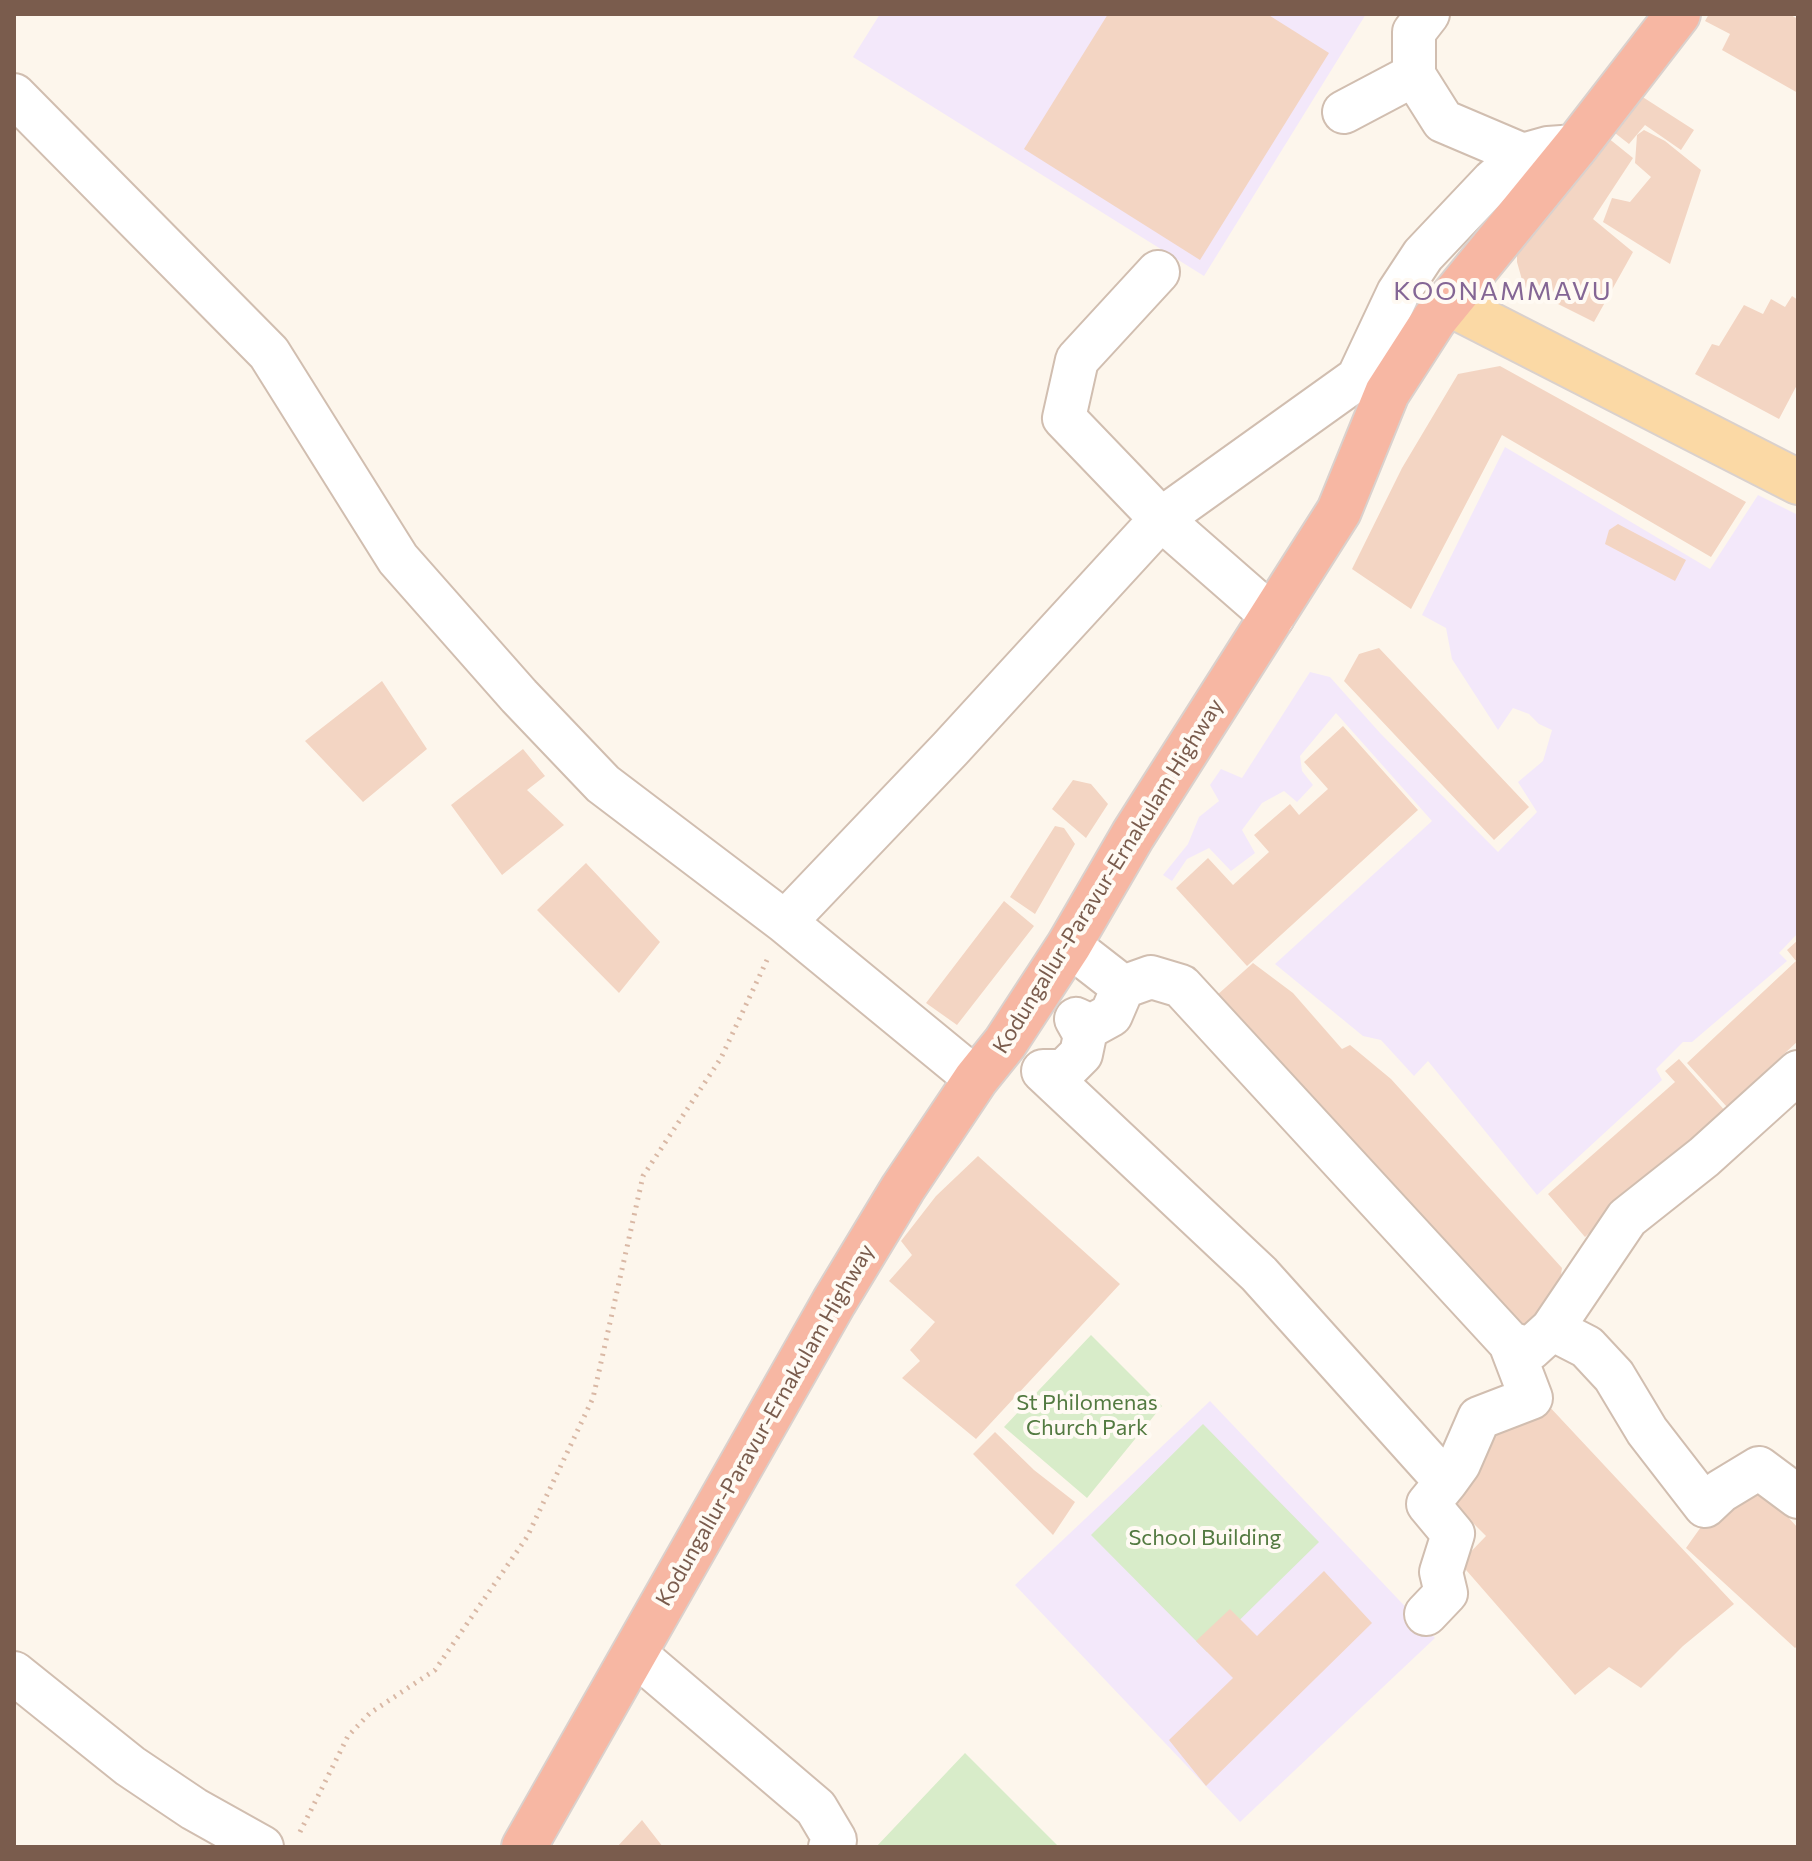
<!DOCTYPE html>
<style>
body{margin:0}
#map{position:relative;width:1812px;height:1861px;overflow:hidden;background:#fdf6ec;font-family:Commissioner,sans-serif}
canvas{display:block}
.frame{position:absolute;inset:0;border:16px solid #7a5c4d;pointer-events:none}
</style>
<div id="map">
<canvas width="1812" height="1861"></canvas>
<div class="frame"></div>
</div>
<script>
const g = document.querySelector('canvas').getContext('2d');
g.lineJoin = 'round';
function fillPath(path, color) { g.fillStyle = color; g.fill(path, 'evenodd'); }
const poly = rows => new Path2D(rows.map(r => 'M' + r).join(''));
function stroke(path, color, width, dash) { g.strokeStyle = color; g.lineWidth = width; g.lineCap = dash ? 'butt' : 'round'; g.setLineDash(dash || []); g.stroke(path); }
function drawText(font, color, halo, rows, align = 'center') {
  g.font = font + ' Commissioner,sans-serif'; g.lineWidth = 8; g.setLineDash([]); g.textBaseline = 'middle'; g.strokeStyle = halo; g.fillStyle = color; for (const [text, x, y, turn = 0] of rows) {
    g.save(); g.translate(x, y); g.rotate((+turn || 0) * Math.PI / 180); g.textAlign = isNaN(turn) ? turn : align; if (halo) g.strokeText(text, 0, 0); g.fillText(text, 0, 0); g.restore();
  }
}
fillPath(poly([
 [880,14,1366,14,1204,276,853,57],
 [1505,447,1710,569,1758,495,1798,515,1798,933,1779,953,1787,961,1692,1042,1683,1042,1656,1069,1662,1080,1537,1195,1428,1061,1414,1076,1381,1040,1363,1036,1275,964,1432,821,1336,713,1300,756,1302,771,1313,785,1297,802,1284,791,1262,803,1242,830,1255,853,1231,871,1209,848,1187,859,1172,881,1163,875,1188,844,1199,817,1219,801,1210,785,1221,769,1242,778,1310,672,1330,677,1380,733,1498,852,1537,812,1518,782,1543,761,1552,730,1539,724,1529,714,1513,708,1498,730,1452,659,1446,628,1422,615],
 [1210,1401,1435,1638,1240,1822,1015,1585]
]), '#f3e8fa');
fillPath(poly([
 [1091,1335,1162,1406,1087,1498,1004,1427],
 [1203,1424,1319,1542,1207,1652,1091,1535],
 [965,1753,1059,1847,876,1847]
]), '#d8ecc9');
fillPath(poly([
 [1108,14,1267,14,1329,53,1200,260,1024,149],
 [1709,14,1789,14,1798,19,1798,93,1722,50,1730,34,1705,21],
 [1638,94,1694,130,1681,150,1645,125,1629,144,1606,126],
 [1597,129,1633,158,1593,219,1633,252,1594,322,1524,287,1517,262,1517,241],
 [1644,130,1665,141,1701,170,1670,264,1603,222,1612,198,1630,202,1651,177,1635,163,1637,135],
 [1792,296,1798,300,1798,383,1779,419,1695,374,1712,344,1719,346,1744,305,1763,314,1771,299,1785,307],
 [1500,366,1746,502,1711,557,1502,435,1411,609,1352,569,1402,468,1458,374],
 [1618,524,1686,560,1675,581,1605,544,1609,530],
 [1379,648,1529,807,1494,840,1344,681,1359,654],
 [382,681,427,749,363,802,305,741],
 [1343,726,1418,810,1247,966,1176,888,1208,858,1233,885,1269,852,1254,835,1290,804,1299,815,1328,789,1304,762],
 [523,749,545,776,527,790,564,825,502,875,451,805],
 [1073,780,1091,784,1108,804,1086,838,1052,809],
 [1055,826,1064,828,1075,844,1035,914,1010,897],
 [586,863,660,942,619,993,537,910],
 [1004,901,1034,926,957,1025,926,1003],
 [1798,940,1798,1041,1727,1107,1687,1063,1796,961,1787,950],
 [1253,963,1293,993,1342,1049,1350,1045,1391,1079,1562,1268,1558,1295,1524,1333,1216,996],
 [1679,1059,1727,1113,1585,1237,1548,1194,1675,1082,1665,1071],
 [978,1156,1120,1284,976,1439,902,1378,920,1361,910,1350,935,1322,889,1281,912,1255,901,1241,936,1196],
 [1546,1403,1734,1604,1683,1646,1641,1688,1609,1667,1575,1695,1460,1563,1486,1536,1452,1502,1492,1433],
 [995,1432,1034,1470,1075,1502,1053,1535,973,1454],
 [1756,1482,1798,1528,1798,1645,1795,1648,1686,1548,1713,1510],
 [1324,1571,1372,1623,1206,1786,1169,1740,1233,1678,1196,1641,1230,1609,1257,1636],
 [642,1820,663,1847,617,1847]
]), '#f3d5c3');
const minor = poly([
 [1414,75,1414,32,1428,14],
 [14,95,269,353,398,559,519,696,603,784,785,922,976,1079],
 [1344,112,1414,75,1443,121,1523,155],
 [1158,272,1077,360,1064,418,1161,519,1273,617],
 [1382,391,1358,378,1398,293,1423,255,1493,181,1523,155,1548,148,1576,146],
 [785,922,950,749,1161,519,1358,378],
 [1069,945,1123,987,1151,977,1181,986,1510,1343,1531,1398,1479,1418,1459,1464,1446,1482,1259,1274,1043,1071,1064,1071,1081,1054,1085,1035,1076,1019,1091,1026,1111,1015,1123,987],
 [1552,1329,1627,1218,1704,1157,1798,1072],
 [1510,1343,1530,1349,1552,1329,1587,1347,1614,1376,1647,1431,1705,1506,1721,1491,1759,1468,1798,1497],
 [1426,1614,1446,1593,1441,1572,1453,1534,1428,1504,1446,1482],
 [634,1653,816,1808,835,1840,830,1847],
 [14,1673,130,1766,194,1809,262,1847]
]);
const major = poly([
 [1448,303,1798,482]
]);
const highway = poly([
 [524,1847,834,1302,903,1188,976,1079,1005,1043,1069,945,1133,835,1339,511,1387,393,1434,320,1576,146,1678,14]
]);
stroke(minor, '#d1beb0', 46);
stroke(major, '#dad1cd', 48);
stroke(highway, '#dad1cd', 48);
stroke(poly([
 [300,1832,348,1736,370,1713,435,1670,527,1537,593,1398,643,1176,721,1058,767,960]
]), '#d9b8a5', 5, [2, 6]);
stroke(minor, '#fff', 42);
stroke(major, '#fbd9a5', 44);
stroke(highway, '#f7b7a3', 44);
drawText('22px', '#7a5c4d', '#fffaf3', [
 ["Kodungallur-Paravur-Ernakulam Highway",1108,876,-58],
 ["Kodungallur-Paravur-Ernakulam Highway",765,1425,-60]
]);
drawText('22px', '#537a41', '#fffaf3', [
 ["St Philomenas",1087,1403],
 ["Church Park",1087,1428],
 ["School Building",1205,1538]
]);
g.letterSpacing = '2px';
drawText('26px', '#846695', '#fffaf3', [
 ["KOONAMMAVU",1503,291]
]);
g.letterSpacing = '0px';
</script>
